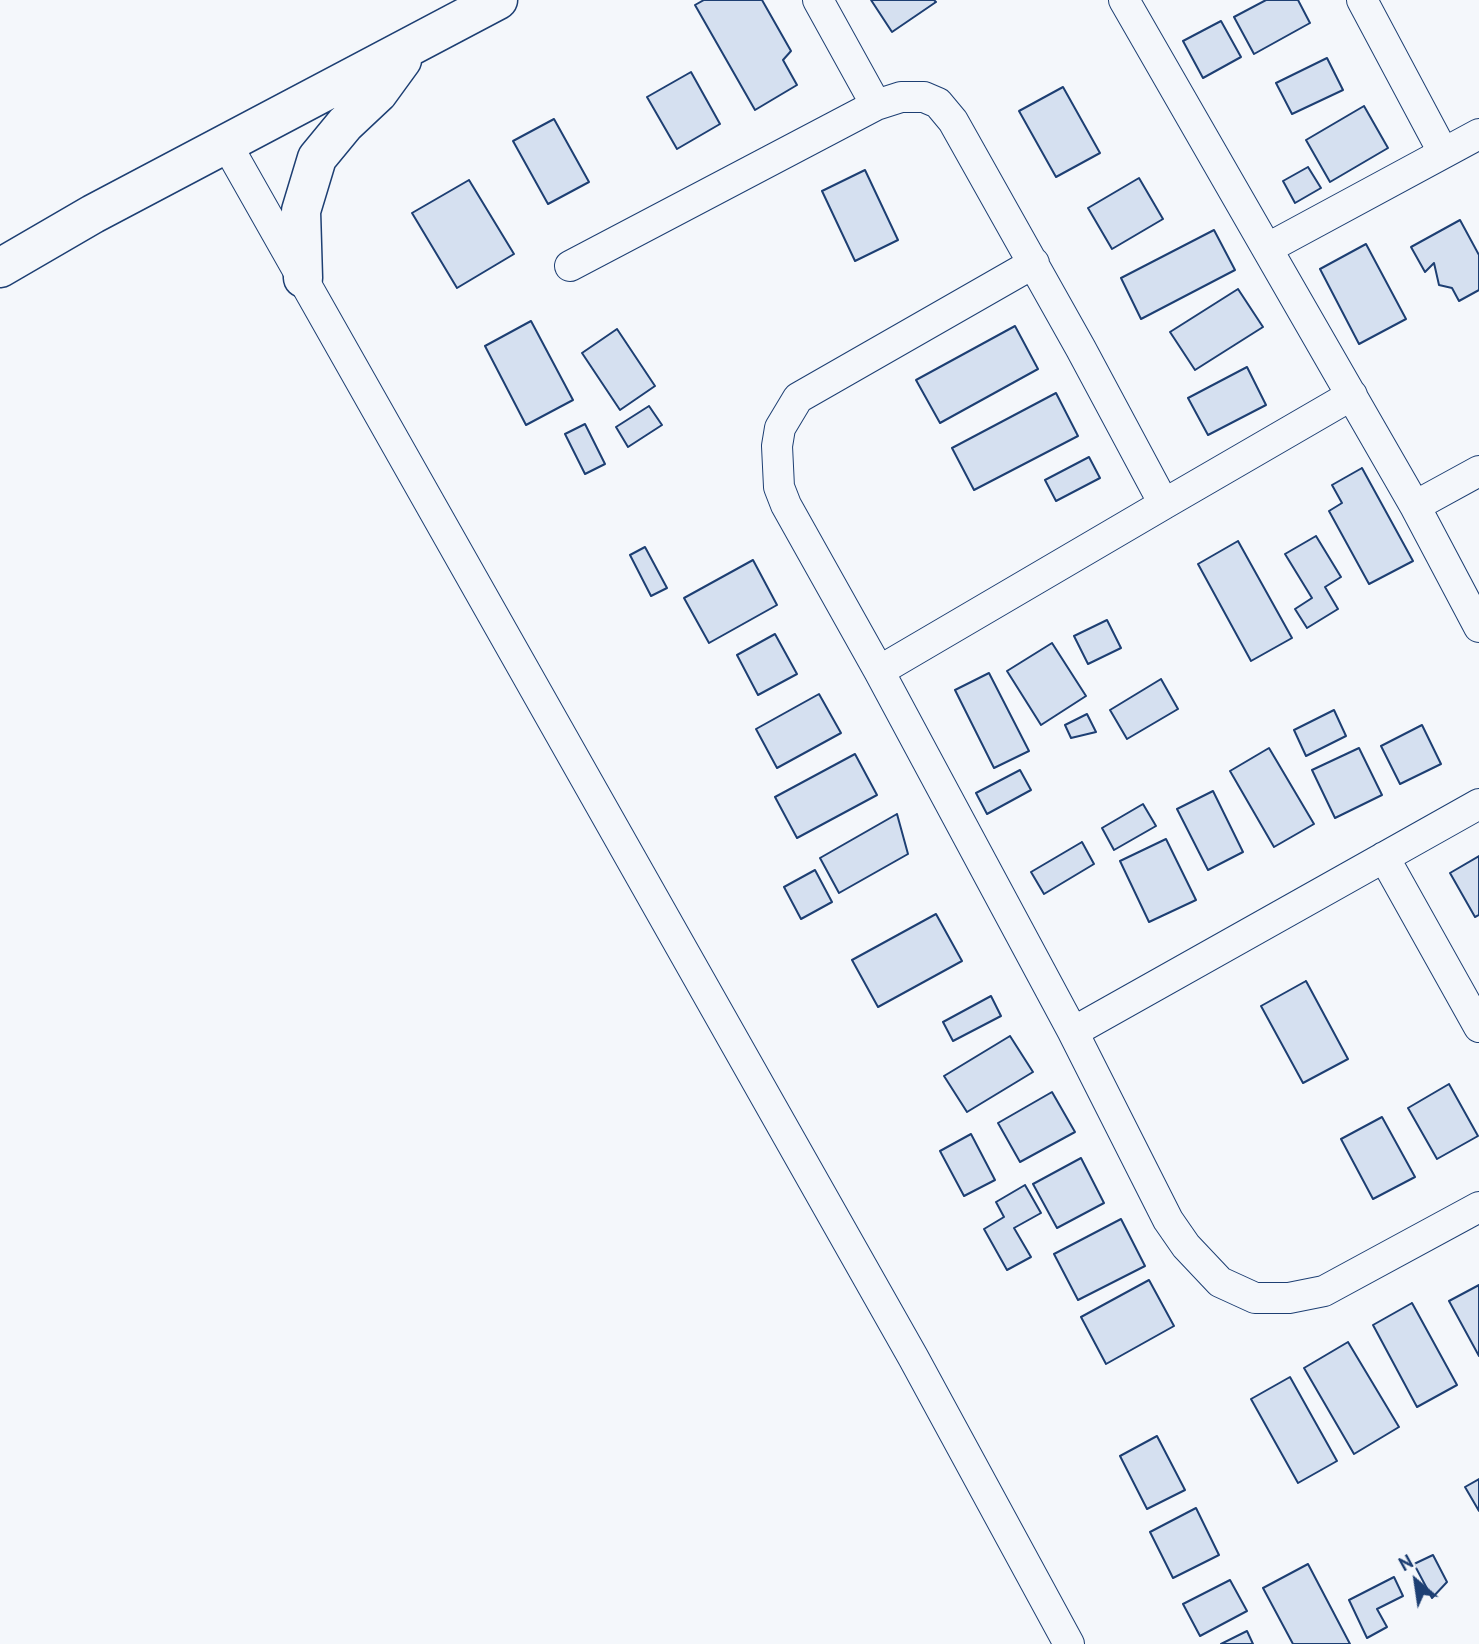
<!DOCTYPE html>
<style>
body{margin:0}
#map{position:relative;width:1479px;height:1644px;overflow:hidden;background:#f4f7fb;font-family:"PT Sans",sans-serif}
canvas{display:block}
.north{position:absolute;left:1381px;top:1546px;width:70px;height:70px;-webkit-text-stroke:5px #f4f7fb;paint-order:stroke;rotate:331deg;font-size:19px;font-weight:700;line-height:28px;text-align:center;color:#1d3f73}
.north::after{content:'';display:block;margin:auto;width:24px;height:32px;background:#1d3f73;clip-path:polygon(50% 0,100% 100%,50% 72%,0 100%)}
</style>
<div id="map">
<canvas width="1479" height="1644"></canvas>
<div class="north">N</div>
</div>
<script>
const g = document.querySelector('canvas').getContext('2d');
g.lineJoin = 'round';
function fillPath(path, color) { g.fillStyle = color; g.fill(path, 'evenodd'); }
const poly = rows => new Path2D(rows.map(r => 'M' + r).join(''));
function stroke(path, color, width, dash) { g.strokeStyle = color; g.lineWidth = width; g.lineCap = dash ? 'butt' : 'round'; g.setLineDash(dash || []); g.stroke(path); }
const building = poly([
 [704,0,762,0,791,51,783,60,797,85,755,110,695,5,704,0],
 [871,0,934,0,936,2,892,32,871,0],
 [1266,0,1298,0,1310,23,1254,54,1234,17,1266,0],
 [1221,21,1241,57,1203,78,1183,41,1221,21],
 [1327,58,1343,90,1292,114,1276,83,1327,58],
 [691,72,720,124,677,149,647,97,691,72],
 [1063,87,1100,153,1056,177,1019,111,1063,87],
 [1364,106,1388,148,1330,182,1306,140,1364,106],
 [554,119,589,182,548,204,513,141,554,119],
 [1308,167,1321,188,1295,203,1283,181,1308,167],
 [865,170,898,240,855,261,822,191,865,170],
 [1139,178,1163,219,1112,249,1088,208,1139,178],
 [469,180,514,254,457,288,412,213,469,180],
 [1460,220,1479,255,1479,290,1459,301,1452,288,1439,285,1434,263,1425,272,1411,247,1460,220],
 [1214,230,1235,270,1141,319,1121,278,1214,230],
 [1366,244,1406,319,1359,344,1320,269,1366,244],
 [1238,289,1263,327,1195,370,1170,332,1238,289],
 [531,321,573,400,526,425,485,346,531,321],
 [1015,326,1038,369,940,423,916,380,1015,326],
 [617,329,655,386,620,410,582,353,617,329],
 [1247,367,1266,405,1208,435,1188,398,1247,367],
 [1056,393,1078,436,974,490,952,448,1056,393],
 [649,406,662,425,628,447,616,427,649,406],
 [585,424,605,464,585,474,565,434,585,424],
 [1089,457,1100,478,1056,501,1045,480,1089,457],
 [1362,468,1413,561,1369,584,1329,511,1342,503,1332,485,1362,468],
 [1316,536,1341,577,1325,587,1338,609,1307,628,1295,609,1312,598,1285,554,1316,536],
 [1238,541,1292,638,1251,661,1198,564,1238,541],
 [645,547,667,588,651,596,630,555,645,547],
 [753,560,777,605,709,643,684,598,753,560],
 [1107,620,1121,648,1088,664,1074,636,1107,620],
 [775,634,797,674,758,695,737,655,775,634],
 [1052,643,1086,696,1041,725,1007,671,1052,643],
 [989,673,1029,751,994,768,955,690,989,673],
 [1161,679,1178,709,1127,739,1110,710,1161,679],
 [819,694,841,733,777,768,756,729,819,694],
 [1334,710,1346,736,1306,756,1294,730,1334,710],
 [1087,714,1096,732,1071,738,1065,725,1087,714],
 [1422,725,1441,764,1400,784,1381,746,1422,725],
 [1269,748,1314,824,1274,847,1230,771,1269,748],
 [1359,748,1382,795,1335,818,1312,770,1359,748],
 [855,754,877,795,797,838,775,797,855,754],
 [1020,770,1031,790,987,814,976,793,1020,770],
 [1213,791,1243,852,1208,870,1177,809,1213,791],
 [1143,804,1156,826,1114,850,1102,828,1143,804],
 [897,814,908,854,839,893,820,858,897,814],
 [1166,839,1196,900,1149,922,1120,861,1166,839],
 [1082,842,1094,864,1044,894,1031,872,1082,842],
 [1479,856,1479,915,1475,917,1450,873,1479,856],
 [815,870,832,902,801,919,784,887,815,870],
 [936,914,962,961,878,1007,852,960,936,914],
 [1306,981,1348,1059,1303,1083,1261,1006,1306,981],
 [991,996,1001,1016,953,1041,943,1022,991,996],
 [1010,1036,1033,1072,967,1112,944,1076,1010,1036],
 [1449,1084,1478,1136,1437,1159,1408,1108,1449,1084],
 [1052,1092,1075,1132,1020,1162,998,1123,1052,1092],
 [1382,1117,1415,1177,1373,1199,1341,1139,1382,1117],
 [971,1134,995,1180,964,1196,940,1151,971,1134],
 [1081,1158,1104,1203,1057,1228,1033,1184,1081,1158],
 [1025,1185,1041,1213,1014,1228,1031,1257,1007,1270,984,1229,1004,1217,996,1202,1025,1185],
 [1121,1219,1145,1266,1078,1300,1054,1254,1121,1219],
 [1149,1280,1174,1326,1106,1364,1081,1317,1149,1280],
 [1479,1285,1479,1356,1449,1301,1479,1285],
 [1412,1303,1457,1385,1417,1407,1373,1325,1412,1303],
 [1348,1342,1399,1427,1354,1454,1304,1368,1348,1342],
 [1290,1377,1337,1461,1298,1483,1251,1399,1290,1377],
 [1157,1436,1185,1490,1147,1509,1120,1456,1157,1436],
 [1479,1479,1479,1511,1465,1487,1479,1479],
 [1196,1508,1219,1555,1173,1578,1150,1532,1196,1508],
 [1433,1555,1447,1582,1432,1598,1414,1564,1433,1555],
 [1308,1564,1350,1644,1293,1644,1263,1588,1308,1564],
 [1394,1577,1403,1596,1377,1609,1387,1627,1367,1638,1349,1600,1394,1577],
 [1230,1580,1247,1611,1200,1636,1183,1604,1230,1580],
 [1247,1631,1253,1644,1221,1644,1247,1631]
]);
fillPath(building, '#d5e0f0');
stroke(building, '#1d3f73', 2);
const minor = poly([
 [818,0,876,105],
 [1124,0,1415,506,1479,627],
 [1362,0,1443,152],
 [227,145,913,1357,1069,1644],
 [1268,248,1479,134],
 [1034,263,798,398,780,428,777,446,779,487,786,505,879,671,1073,1032,1168,1220,1186,1246,1220,1282,1255,1298,1289,1298,1324,1291,1479,1207],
 [570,266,876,105,901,97,924,97,938,103,953,121,1081,349,1164,504,879,671],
 [1164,504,1352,395],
 [1415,506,1479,471],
 [1384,857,1479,1027],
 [1073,1032,1479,804]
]);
const secondary = poly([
 [0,268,93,214,498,0],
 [303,278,301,211,317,158,345,124,378,93,402,60]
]);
stroke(minor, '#1d3f73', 32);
stroke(secondary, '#1d3f73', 41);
stroke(minor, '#f4f7fb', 30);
stroke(secondary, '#f4f7fb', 38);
</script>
